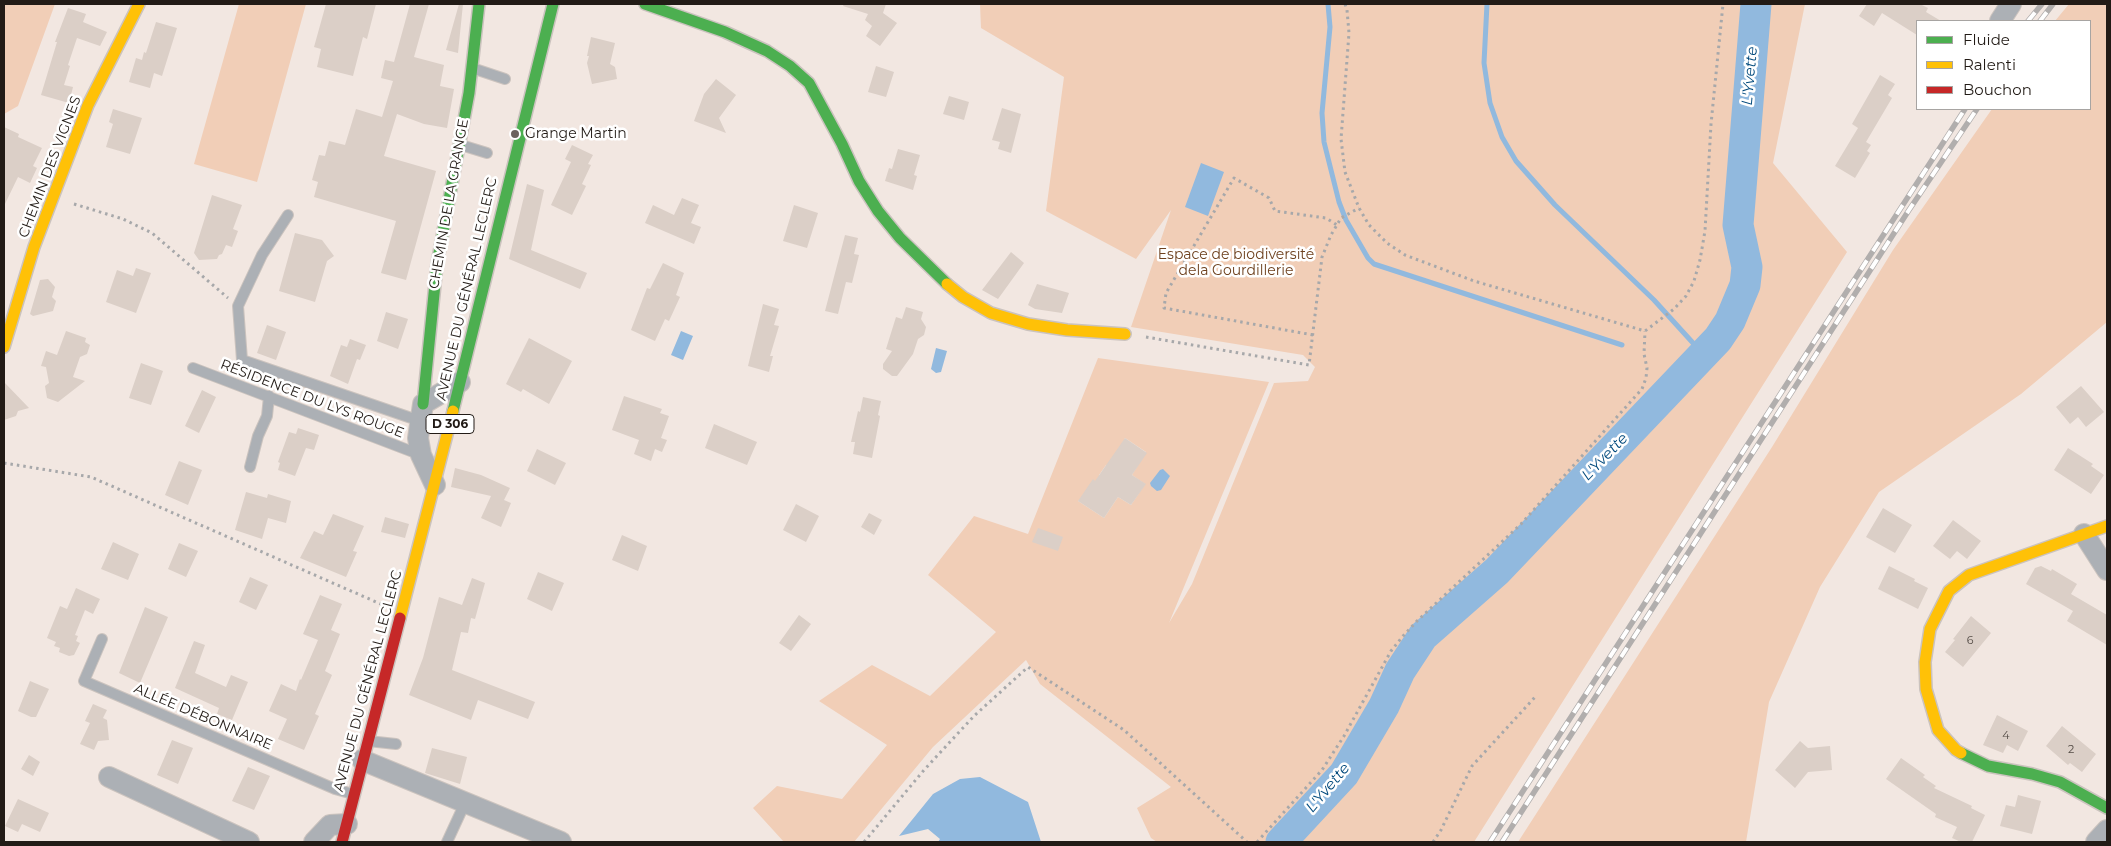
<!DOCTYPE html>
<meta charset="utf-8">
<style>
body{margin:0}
#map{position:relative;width:2111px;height:846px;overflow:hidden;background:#f2e7e1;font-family:Montserrat,sans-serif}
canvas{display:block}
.frame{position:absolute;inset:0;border:5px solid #221b16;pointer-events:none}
.legend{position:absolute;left:1916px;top:20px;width:175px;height:90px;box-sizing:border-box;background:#fff;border:1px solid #a7a4a2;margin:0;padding:6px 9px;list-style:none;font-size:15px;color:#221b16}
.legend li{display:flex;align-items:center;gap:10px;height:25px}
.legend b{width:25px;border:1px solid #a7a4a2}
</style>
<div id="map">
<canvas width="2111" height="846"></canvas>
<div class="frame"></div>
<ul class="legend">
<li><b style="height:6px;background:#4caf50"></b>Fluide</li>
<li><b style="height:6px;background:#ffc107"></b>Ralenti</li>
<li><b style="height:6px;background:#c62828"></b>Bouchon</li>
</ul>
</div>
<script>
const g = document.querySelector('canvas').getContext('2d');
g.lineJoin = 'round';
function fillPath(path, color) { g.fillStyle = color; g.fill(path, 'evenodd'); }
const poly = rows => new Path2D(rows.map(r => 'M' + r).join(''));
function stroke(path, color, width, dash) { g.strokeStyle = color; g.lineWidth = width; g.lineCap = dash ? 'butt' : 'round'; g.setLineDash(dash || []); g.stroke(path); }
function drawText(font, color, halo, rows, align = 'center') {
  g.font = font + ' Montserrat,sans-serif'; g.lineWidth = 5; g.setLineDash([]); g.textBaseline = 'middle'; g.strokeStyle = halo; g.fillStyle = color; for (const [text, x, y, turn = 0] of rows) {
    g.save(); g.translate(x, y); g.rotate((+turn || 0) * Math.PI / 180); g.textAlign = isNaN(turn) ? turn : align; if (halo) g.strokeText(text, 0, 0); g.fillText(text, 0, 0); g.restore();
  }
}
fillPath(poly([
 [4,4,55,4,18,106,4,114],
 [239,4,306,4,257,182,194,164],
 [980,4,1805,4,1773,163,1847,252,1474,842,1157,842,1151,838,1137,808,1171,787,1040,684,1026,660,933,747,854,842,784,842,753,808,777,786,842,799,887,745,819,701,872,665,930,696,996,632,928,575,974,516,1028,534,1098,358,1269,382,1169,623,1192,584,1274,383,1308,381,1315,367,1303,355,1131,327,1171,210,1136,259,1046,211,1064,77,981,28],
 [1125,438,1146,452,1132,475,1145,484,1131,505,1118,497,1104,518,1078,501,1101,485,1099,475,1106,465,1112,469],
 [2069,4,2107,4,2107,322,2021,394,1879,492,1820,587,1769,702,1746,842,1518,842,1772,447,1893,250,1992,109,2090,109,2090,21,2055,21]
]), '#f1ceb7');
fillPath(poly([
 [1201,163,1224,172,1208,216,1185,207],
 [681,331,693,336,683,360,671,355],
 [936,348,947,351,941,372,936,373,931,369],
 [1163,469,1170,476,1161,490,1157,491,1151,486,1150,483,1160,470],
 [980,777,1028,802,1041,842,938,842,940,839,928,829,899,836,933,794,960,779]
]), '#91b9de');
stroke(poly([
 [1328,4,1330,27,1322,113,1324,142,1339,202,1346,220,1368,258,1374,264,1622,345],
 [1487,4,1484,63,1490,103,1502,137,1516,161,1555,205,1654,300,1703,354]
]), '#91b9de', 5);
stroke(poly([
 [1281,842,1344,774,1384,706,1400,671,1423,636,1497,571,1718,339,1730,321,1745,285,1747,267,1738,225,1756,4]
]), '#91b9de', 31);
fillPath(poly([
 [326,4,376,4,367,39,363,37,353,76,317,67,321,49,314,47],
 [410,4,429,4,414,57,444,65,440,86,454,89,447,128,424,124,397,114,384,156,436,171,406,280,381,273,396,221,314,197,318,182,312,180,319,155,325,156,329,141,345,145,356,109,382,117,393,81,381,78,385,60,394,62],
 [459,4,463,4,458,53,446,50],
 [844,4,886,4,883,13,897,23,880,46,866,36,872,26,865,20,868,14,843,6],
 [1867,4,1920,4,1928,8,1926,12,1941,21,1917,21,1917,35,1882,13,1874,26,1859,16],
 [68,8,86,14,83,22,107,32,100,46,77,38,68,65,70,66,64,85,73,87,69,103,41,95,57,42,55,42],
 [156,22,177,28,162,76,154,73,150,88,129,82,136,58,142,60,144,52,146,53],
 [591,37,615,43,610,64,615,67,617,79,592,84,587,63,589,56,587,56],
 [876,66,894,72,886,97,868,92],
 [1880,75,1895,84,1888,95,1892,98,1866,142,1871,145,1867,151,1870,153,1855,178,1835,166,1858,128,1852,124],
 [716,79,736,95,719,118,726,133,694,121,704,94],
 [949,96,969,102,964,120,943,114],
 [1002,108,1021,114,1011,153,998,149,1000,142,992,140],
 [113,109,142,118,130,154,106,147,113,124,109,122],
 [4,127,19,134,18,137,42,148,33,166,37,168,30,183,18,177,4,206],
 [572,145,593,155,588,164,591,165,582,184,586,186,572,215,551,205,571,162,565,159],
 [898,149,920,155,914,175,917,176,913,190,885,181,889,168,892,169],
 [527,184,544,190,531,250,587,273,580,289,509,259],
 [212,195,242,205,233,229,238,231,232,247,226,245,222,254,219,255,217,259,199,260,194,253],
 [682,198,699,205,691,223,701,227,694,244,645,223,653,205,674,215],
 [794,205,818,213,807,248,783,241],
 [295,233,322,240,334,256,327,261,315,302,279,291],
 [845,235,858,238,854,254,859,255,852,283,846,282,838,314,825,311],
 [1011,252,1024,263,998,299,982,290],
 [663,263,684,273,676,295,680,297,669,321,665,319,655,341,631,330,647,288,650,289],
 [136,268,151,273,136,313,106,302,117,270,133,276],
 [48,279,55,287,52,297,56,301,53,311,33,316,30,314,40,280],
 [1037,284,1069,293,1062,313,1035,309,1028,305],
 [763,304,779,309,774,325,779,326,770,356,773,356,769,372,748,366],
 [906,307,923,312,921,319,926,327,924,335,918,339,913,354,897,376,892,376,883,369,883,364,892,351,886,349,896,317,902,319],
 [386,312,408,319,398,349,377,341],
 [267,325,286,332,276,360,257,353],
 [66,331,86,338,85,342,90,345,87,354,80,357,73,377,85,381,58,402,47,398,45,386,49,383,46,367,41,366,46,351,57,355],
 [529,338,572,361,549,404,523,389,521,392,506,384],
 [350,339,366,345,360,360,357,359,348,384,330,376,341,345,347,347],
 [141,363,163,371,151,405,129,398],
 [4,382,29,408,18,411,16,416,4,420],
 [2081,386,2104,412,2086,427,2078,417,2070,424,2056,407],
 [202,390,216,397,199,433,185,426],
 [624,396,662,409,660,413,669,416,661,438,667,440,662,452,655,449,651,461,634,454,639,440,612,430],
 [863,397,881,401,878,415,880,416,872,458,853,454,855,442,851,442,858,411,860,412],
 [714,424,757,442,747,465,705,448],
 [298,428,319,435,314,450,306,448,295,476,278,470,280,463,278,462,289,432,296,434],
 [1125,438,1147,453,1132,475,1146,484,1131,505,1118,497,1104,518,1078,501,1093,479,1095,481],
 [2068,448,2093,464,2091,466,2104,475,2091,494,2054,470],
 [537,449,566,463,555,485,527,471],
 [179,461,202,470,188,505,165,495],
 [455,468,481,475,510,488,504,500,511,503,501,527,481,518,491,496,451,487],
 [246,492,267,498,268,494,291,501,286,523,268,518,262,539,235,530],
 [796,504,819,516,806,542,783,530],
 [1883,508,1912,525,1895,553,1866,537],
 [869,513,882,520,874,535,861,527],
 [333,514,364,526,353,551,357,552,346,577,300,558,314,531,323,535],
 [385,517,409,524,405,538,381,532],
 [1953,520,1981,541,1967,559,1957,551,1950,559,1933,546],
 [1038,528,1063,537,1058,551,1032,542],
 [622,535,647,546,638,571,612,560],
 [113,542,139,554,128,580,101,569],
 [179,543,198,551,186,577,168,569],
 [1889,566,1915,579,1914,581,1928,588,1918,609,1878,589],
 [2041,566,2051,571,2052,569,2077,584,2071,594,2107,615,2107,645,2067,621,2073,611,2026,584,2035,568],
 [538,572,564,583,552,611,527,599],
 [250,577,268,585,256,610,239,602],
 [472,578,485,583,475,619,471,618,468,633,461,632,452,670,535,702,528,719,478,700,471,720,409,695,423,658,439,597,462,605],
 [76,588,100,599,93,614,85,610,75,635,78,636,76,641,80,643,74,655,69,656,59,652,60,648,54,646,56,642,47,638,60,606,67,609],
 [320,595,342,604,331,630,340,634,325,671,332,675,315,714,319,716,304,750,278,739,287,719,269,711,281,684,296,691,300,679,301,680,318,640,303,634],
 [145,607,168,617,140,683,119,673],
 [799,615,811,624,791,651,779,643],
 [1971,616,1991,633,1963,667,1945,652,1955,640,1953,639],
 [194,641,205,645,195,673,226,687,231,675,248,682,232,720,217,714,219,708,175,688],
 [30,681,49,689,36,717,31,717,18,711],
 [93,704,107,710,103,718,107,720,109,740,98,741,94,750,80,744,90,723,85,721],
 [1997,715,2028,731,2018,751,2007,745,2003,753,1983,745],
 [2062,726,2096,754,2082,772,2070,763,2068,765,2046,746],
 [172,740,193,748,178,784,157,775],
 [1800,741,1808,748,1830,746,1832,770,1808,772,1795,788,1775,770],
 [432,748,467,757,460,784,425,773],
 [29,755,40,762,33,776,21,769],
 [1901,758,1925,775,1923,777,1936,786,1934,788,1972,806,1971,808,1985,815,1972,842,1961,842,1952,838,1957,827,1935,817,1936,814,1886,779],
 [248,767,270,776,254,810,232,801],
 [2018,795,2041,801,2032,834,2000,826,2006,805,2015,807],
 [18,799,49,813,40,832,22,824,18,832,5,826]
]), '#dbcfc7');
const lane = poly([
 [472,68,505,79],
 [461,145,487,153],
 [288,215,262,255,238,306,242,360,420,421],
 [193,368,421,455],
 [250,467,258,436,267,416,269,396],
 [102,639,84,681,335,789,353,794],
 [368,741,396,744],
 [447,842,465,803]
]);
const street = poly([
 [2000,21,2011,4],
 [435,485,421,455,418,438,423,404,460,382],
 [2084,534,2107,570],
 [362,760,561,842],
 [109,777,249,842],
 [314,842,330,825,347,824],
 [2096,842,2107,830]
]);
const fast = poly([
 [645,4,725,32,767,51,790,66,809,83,842,144,859,181,878,211,900,238,947,284],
 [423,404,437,264,469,93,479,4],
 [453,411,553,4],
 [1961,753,1988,766,2032,774,2060,782,2107,808]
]);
const slow = poly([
 [947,284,963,297,991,313,1028,324,1067,330,1125,334],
 [4,347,34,247,88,105,139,4],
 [400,618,453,411],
 [1961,753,1956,750,1938,730,1926,689,1925,662,1930,629,1949,591,1969,575,2107,526]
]);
const jam = poly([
 [342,842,400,618]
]);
stroke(lane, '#cbc3be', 12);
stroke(street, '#cbc3be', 22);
stroke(fast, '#cbc3be', 14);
stroke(slow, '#cbc3be', 14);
stroke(jam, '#cbc3be', 14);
stroke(poly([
 [1345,4,1347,10,1349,33,1341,139,1345,172,1359,208,1369,225,1387,243,1405,255,1474,281,1645,331,1674,309,1686,296,1694,281,1700,260,1705,231,1711,124,1723,4],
 [74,204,123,219,152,233,228,298],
 [1313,335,1164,308,1166,293,1234,178,1269,198,1275,211,1326,218,1337,225],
 [1146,337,1309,365,1322,257,1331,235,1341,218,1359,208],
 [4,463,91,477,383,605],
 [864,842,924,770,974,716,1028,667,1124,730,1247,842],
 [1257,842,1322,770,1344,736,1391,651,1403,636,1417,621,1521,524,1642,389,1646,378,1647,368,1644,354,1645,331],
 [1433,842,1441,830,1472,766,1536,696]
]), '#a7a8aa', 3, [2.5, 4]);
stroke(lane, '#acb0b5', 10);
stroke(street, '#acb0b5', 20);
stroke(fast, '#4caf50', 11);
stroke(slow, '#ffc107', 11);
stroke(jam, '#c62828', 11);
const rail = poly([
 [2028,21,2042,4],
 [2040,21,2053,4],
 [1490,842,1965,109],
 [1502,842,1909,210,1977,109]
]);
stroke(rail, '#b1aead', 5.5);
stroke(rail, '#fff', 4, [11]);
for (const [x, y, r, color] of [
 [515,134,5,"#6b625d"]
]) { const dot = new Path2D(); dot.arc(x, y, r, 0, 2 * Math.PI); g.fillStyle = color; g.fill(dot); stroke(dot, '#fff', 2); }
drawText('11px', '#534b45', null, [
 ["6",1970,641],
 ["4",2006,736],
 ["2",2071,750]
]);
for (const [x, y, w] of [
 [450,424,48]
]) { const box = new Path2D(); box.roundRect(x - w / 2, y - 9.5, w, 19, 4); g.fillStyle = '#fff'; g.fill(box); stroke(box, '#221b16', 1); }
drawText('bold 12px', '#221b16', null, [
 ["D 306",450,424]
]);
drawText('14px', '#221b16', '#fff', [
 ["Grange Martin",525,134]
], 'left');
drawText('14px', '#221b16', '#fff', [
 ["CHEMIN DES VIGNES",50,167,-69],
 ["CHEMIN DE LA GRANGE",449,204,-80],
 ["AVENUE DU GÉNÉRAL LECLERC",467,289,-77],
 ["RÉSIDENCE DU LYS ROUGE",312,399,21],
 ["AVENUE DU GÉNÉRAL LECLERC",368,681,-75],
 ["ALLÉE DÉBONNAIRE",203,717,23]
]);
drawText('14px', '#6e411e', '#fff', [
 ["Espace de biodiversité",1236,255],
 ["dela Gourdillerie",1236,271]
]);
drawText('italic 15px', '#00497c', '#fff', [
 ["L'Yvette",1750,76,-85],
 ["L'Yvette",1605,457,-46],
 ["L'Yvette",1328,788,-50]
]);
</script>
